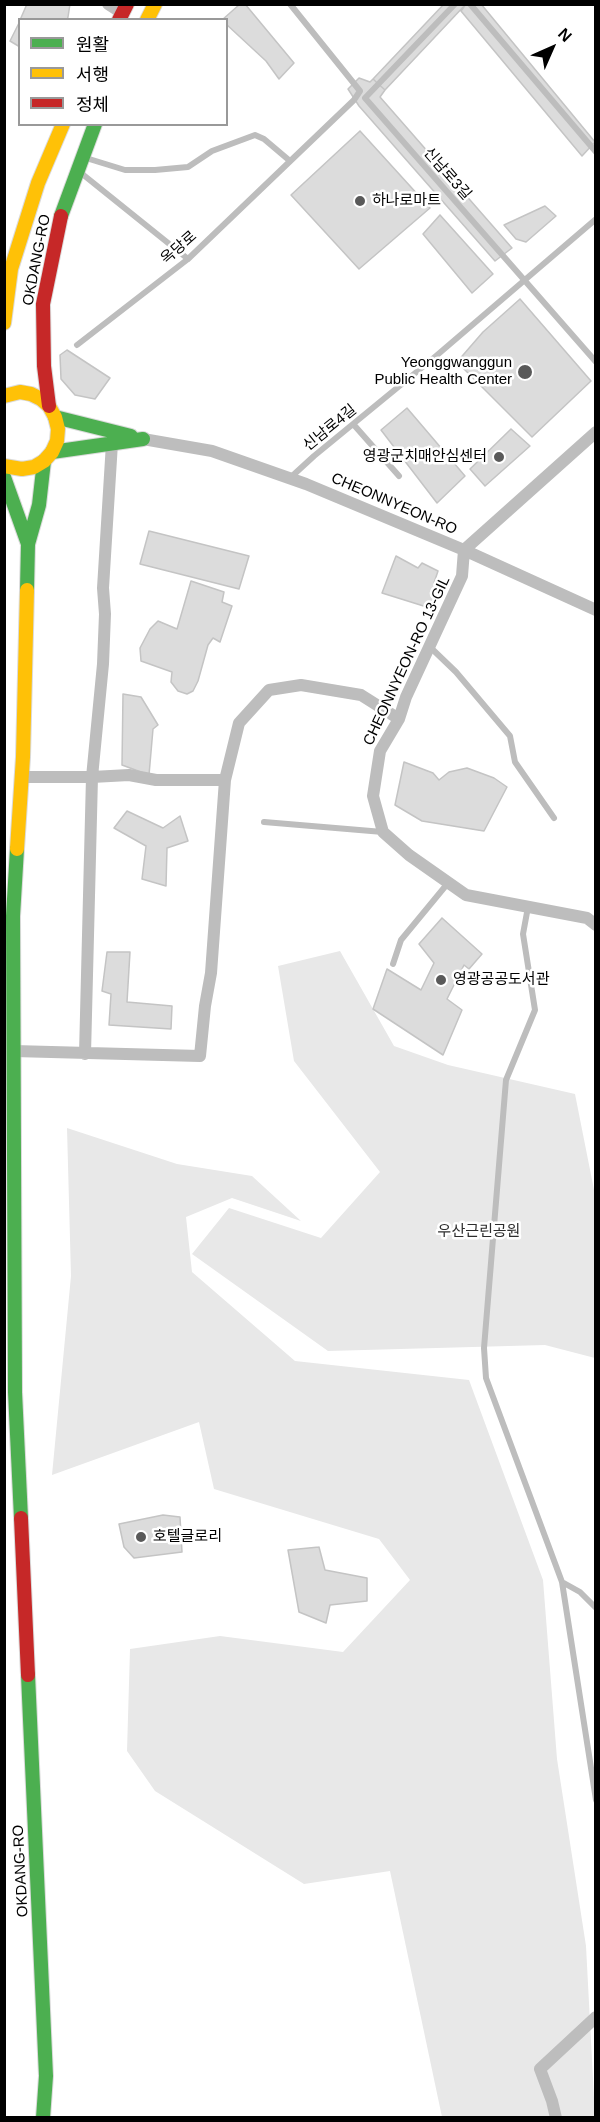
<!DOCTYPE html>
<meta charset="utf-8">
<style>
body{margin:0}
#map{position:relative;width:600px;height:2122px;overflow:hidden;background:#fff;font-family:Arial,"Noto Sans KR",sans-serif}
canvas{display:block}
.frame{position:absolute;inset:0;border:6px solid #000;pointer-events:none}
.legend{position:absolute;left:18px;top:18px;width:210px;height:108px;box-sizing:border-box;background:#fff;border:2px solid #999;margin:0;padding:8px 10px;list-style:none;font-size:18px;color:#000}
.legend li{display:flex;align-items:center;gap:12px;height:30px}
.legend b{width:30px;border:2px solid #999}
.north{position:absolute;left:522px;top:18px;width:60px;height:60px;-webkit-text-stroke:4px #fff;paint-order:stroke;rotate:45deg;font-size:16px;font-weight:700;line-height:24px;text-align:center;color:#000}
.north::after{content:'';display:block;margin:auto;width:21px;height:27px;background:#000;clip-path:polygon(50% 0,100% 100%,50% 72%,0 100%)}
</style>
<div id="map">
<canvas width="600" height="2122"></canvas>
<div class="frame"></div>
<ul class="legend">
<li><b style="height:8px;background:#4caf50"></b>원활</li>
<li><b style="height:8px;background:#ffc107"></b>서행</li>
<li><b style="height:8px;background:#c62828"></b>정체</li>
</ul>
<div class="north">N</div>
</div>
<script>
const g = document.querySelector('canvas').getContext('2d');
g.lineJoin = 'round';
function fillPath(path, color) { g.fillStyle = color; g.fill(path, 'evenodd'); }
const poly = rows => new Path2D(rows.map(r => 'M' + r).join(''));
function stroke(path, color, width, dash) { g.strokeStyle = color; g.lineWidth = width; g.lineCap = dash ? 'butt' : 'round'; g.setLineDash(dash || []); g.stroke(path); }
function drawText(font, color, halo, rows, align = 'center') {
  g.font = font + ' Arial,"Noto Sans KR",sans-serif'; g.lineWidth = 5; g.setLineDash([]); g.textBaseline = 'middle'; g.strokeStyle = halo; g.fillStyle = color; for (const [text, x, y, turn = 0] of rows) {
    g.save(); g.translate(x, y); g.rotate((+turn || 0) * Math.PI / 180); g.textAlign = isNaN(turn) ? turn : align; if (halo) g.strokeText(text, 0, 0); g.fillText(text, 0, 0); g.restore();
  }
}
fillPath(poly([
 [340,951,394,1046,448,1065,575,1094,595,1195,595,1358,545,1345,328,1351,192,1254,229,1208,321,1238,380,1172,294,1061,278,966],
 [67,1128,177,1164,252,1176,301,1221,232,1198,186,1217,192,1272,295,1361,469,1380,543,1580,557,1759,586,1946,595,2117,442,2117,390,1871,304,1884,155,1791,127,1751,130,1649,220,1636,343,1652,410,1580,379,1539,214,1489,199,1422,52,1475,71,1276]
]), '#e8e8e8');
const building = poly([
 [27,4,70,4,68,17,67,20,20,20,27,4],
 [240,4,245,4,294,63,279,79,266,61,226,24,226,20,222,20,240,4],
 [444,4,466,4,385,90,373,79,444,4],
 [466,4,481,4,595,142,582,156,461,11,466,4],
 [20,21,20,47,10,41,20,21],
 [359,78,370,82,373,79,385,90,380,97,512,248,495,261,359,106,348,89,359,78],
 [360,131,430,208,359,269,291,195,360,131],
 [545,206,556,216,526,242,516,239,504,225,545,206],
 [440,215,493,274,472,293,423,234,440,215],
 [520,299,591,381,532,437,457,362,483,332,520,299],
 [67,350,110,378,95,399,75,395,61,379,60,355,67,350],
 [407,408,465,476,437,503,381,430,407,408],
 [511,429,530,446,485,486,470,469,511,429],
 [149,531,249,556,239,589,140,564,149,531],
 [396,556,418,568,422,563,438,571,434,583,441,587,430,608,382,593,396,556],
 [191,581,224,592,222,602,232,606,220,642,213,638,208,645,198,681,193,691,187,694,178,691,171,682,172,672,141,661,140,648,150,629,158,621,177,629,191,581],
 [123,694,141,697,158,725,153,729,149,775,122,765,123,694],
 [404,762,433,773,439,780,449,772,467,768,494,778,507,787,484,831,422,821,395,805,404,762],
 [127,811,163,828,180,816,188,841,167,848,166,886,142,879,146,846,114,828,127,811],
 [442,918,482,954,469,969,464,965,447,999,462,1010,443,1055,373,1009,387,969,421,990,434,963,419,944,442,918],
 [107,952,130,952,127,1002,172,1006,171,1029,109,1025,111,994,102,991,107,952],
 [163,1515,180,1517,182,1552,134,1558,124,1547,119,1524,163,1515],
 [319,1547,325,1570,367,1578,367,1601,330,1605,326,1623,299,1612,288,1550,319,1547]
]);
fillPath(building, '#dcdcdc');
stroke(building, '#c4c4c4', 1.5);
const fast = poly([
 [61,216,95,124],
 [55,417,131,436],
 [52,452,143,439],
 [4,477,28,544],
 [27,590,28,544,39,505,44,461],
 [17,849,13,916,15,1392,21,1518],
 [28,1675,46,2076,43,2118]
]);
const slow = poly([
 [147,20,155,4],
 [4,323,11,269,38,183,63,124],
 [4,396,20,392,31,394,41,399,49,406,55,417,58,429,57,441,52,452,44,461,34,467,22,469,4,466],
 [17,849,23,757,27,590]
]);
const jam = poly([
 [119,20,127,4],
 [49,406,44,366,43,304,61,216],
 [21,1518,28,1675]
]);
stroke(fast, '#dbdbdb', 16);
stroke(slow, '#dbdbdb', 16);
stroke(jam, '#dbdbdb', 16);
stroke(poly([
 [455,4,365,98,596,362],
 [470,4,596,152],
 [86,158,125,170,155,170,188,167,212,151,255,135,264,139,290,161],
 [81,173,188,259],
 [77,345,188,259,354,100,360,91,290,4],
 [354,425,399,476],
 [290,478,314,456,436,356,596,219],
 [430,647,456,672,510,736,515,762,554,818],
 [264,822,383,832],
 [528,907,523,934,535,1010,506,1080,484,1348,486,1378,562,1582,596,1800],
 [393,964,401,940,448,883],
 [562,1582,580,1592,596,1608]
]), '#bdbdbd', 6);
stroke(poly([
 [108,4,122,13],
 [143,439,212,451,306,484,464,550,596,432],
 [596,610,464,550,462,576,406,697,399,719,380,751,373,796,383,832,409,855,466,895,587,918,596,925],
 [22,777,92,777,129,775,156,780,225,780],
 [14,1051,200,1056,205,1006,211,973,225,780,239,723,269,690,301,685,361,695,399,719],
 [85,1054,92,777,103,664,105,614,103,588,112,443],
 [556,2118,552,2101,540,2069,596,2017]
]), '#bdbdbd', 12);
stroke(fast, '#4caf50', 14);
stroke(slow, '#ffc107', 14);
stroke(jam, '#c62828', 14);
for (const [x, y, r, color] of [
 [360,201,6,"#595959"],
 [525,372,8,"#595959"],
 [499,457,6,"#595959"],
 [441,980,6,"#595959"],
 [141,1537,6,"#595959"]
]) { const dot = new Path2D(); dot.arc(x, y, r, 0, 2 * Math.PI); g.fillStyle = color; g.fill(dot); stroke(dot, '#fff', 2); }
drawText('15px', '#000', '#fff', [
 ["신남로3길",447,174,49],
 ["옥당로",179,248,-41],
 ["OKDANG-RO",37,260,-79],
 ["신남로4길",330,428,-39],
 ["CHEONNYEON-RO",394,504,23],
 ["CHEONNYEON-RO 13-GIL",407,661,-65],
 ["OKDANG-RO",21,1871,-93]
]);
drawText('15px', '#000', '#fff', [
 ["하나로마트",372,201],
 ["Yeonggwanggun",512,363,"right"],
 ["Public Health Center",512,380,"right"],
 ["영광군치매안심센터",487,457,"right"],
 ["영광공공도서관",453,980],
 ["호텔글로리",153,1537]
], 'left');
drawText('15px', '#2d2d2d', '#fff', [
 ["우산근린공원",479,1232]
]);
</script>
